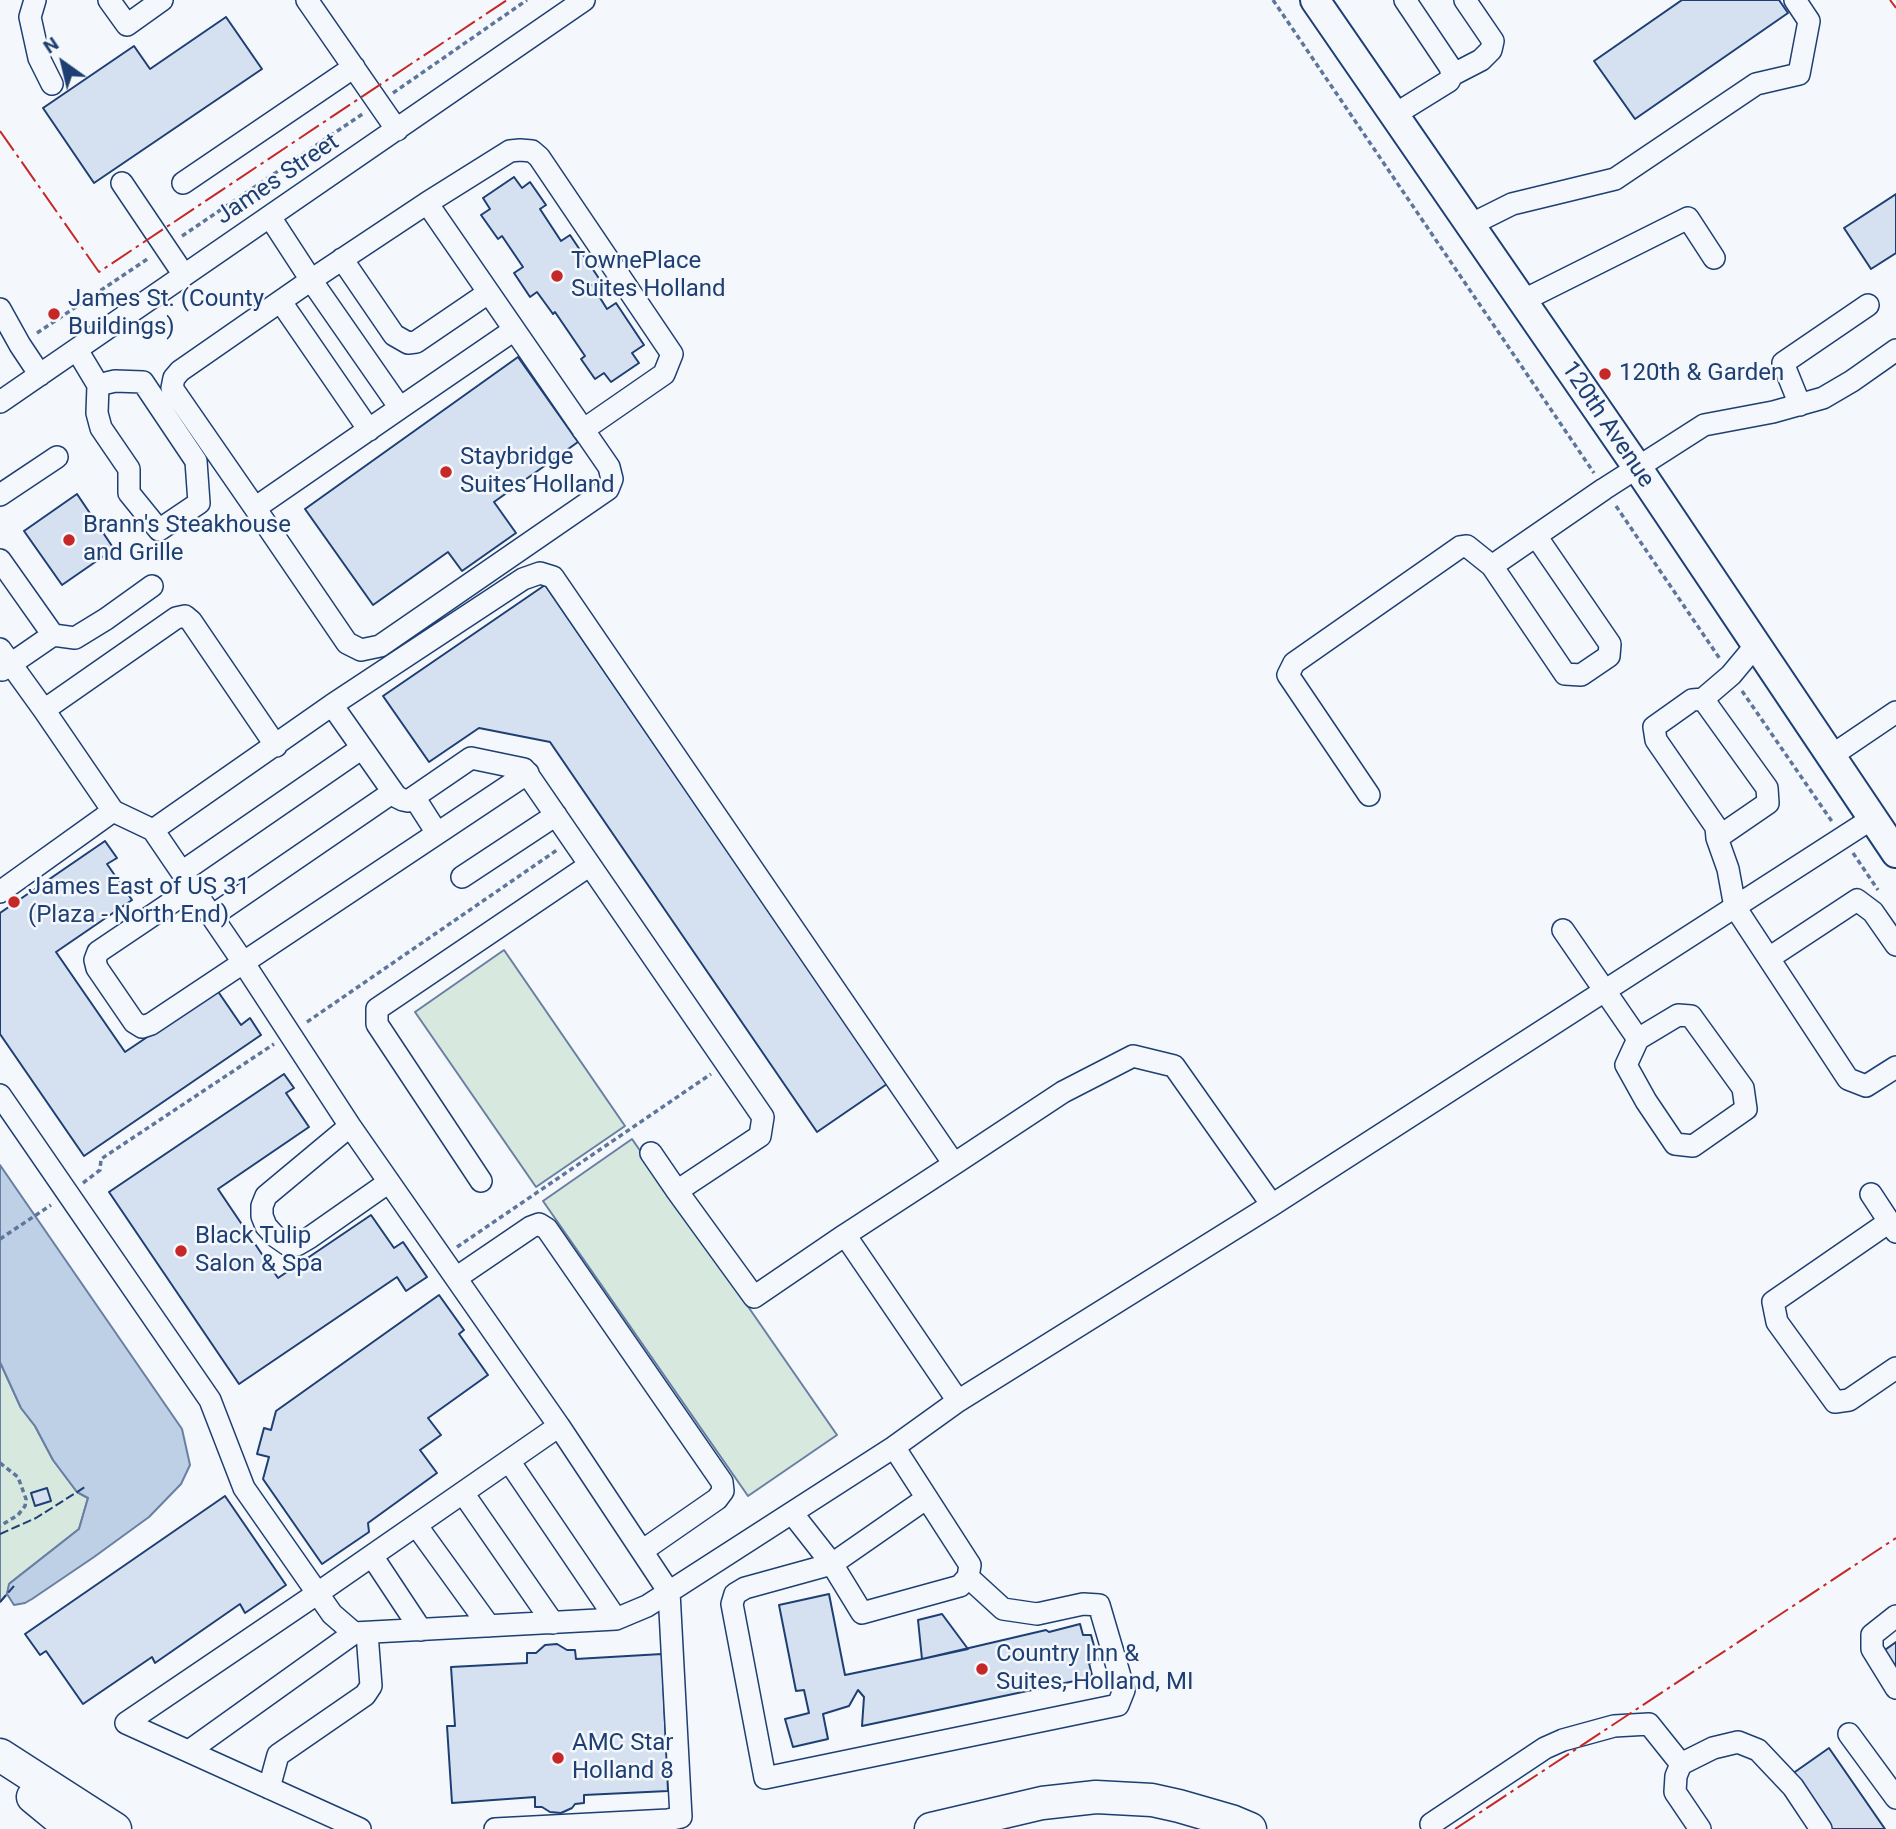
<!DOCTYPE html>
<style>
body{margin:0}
#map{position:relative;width:1896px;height:1829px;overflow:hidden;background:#f4f7fb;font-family:Roboto,sans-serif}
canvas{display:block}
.north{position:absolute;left:28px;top:28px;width:70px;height:70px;-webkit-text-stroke:5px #f4f7fb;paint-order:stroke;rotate:326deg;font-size:19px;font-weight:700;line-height:28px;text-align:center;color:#1d3f73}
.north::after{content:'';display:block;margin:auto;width:24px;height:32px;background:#1d3f73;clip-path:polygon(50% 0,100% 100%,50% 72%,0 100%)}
</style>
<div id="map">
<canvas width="1896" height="1829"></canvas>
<div class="north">N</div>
</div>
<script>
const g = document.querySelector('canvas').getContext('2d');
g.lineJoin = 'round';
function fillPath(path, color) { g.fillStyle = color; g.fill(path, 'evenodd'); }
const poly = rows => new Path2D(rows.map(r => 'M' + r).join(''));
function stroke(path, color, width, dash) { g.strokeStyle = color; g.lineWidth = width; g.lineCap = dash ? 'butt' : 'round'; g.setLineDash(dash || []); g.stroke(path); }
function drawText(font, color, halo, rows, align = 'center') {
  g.font = font + ' Roboto,sans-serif'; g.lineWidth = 5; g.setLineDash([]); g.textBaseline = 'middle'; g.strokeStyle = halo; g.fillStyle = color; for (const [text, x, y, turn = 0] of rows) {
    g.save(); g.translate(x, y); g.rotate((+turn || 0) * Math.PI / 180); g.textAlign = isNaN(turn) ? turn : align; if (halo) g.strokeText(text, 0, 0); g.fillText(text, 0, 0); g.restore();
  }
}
const green = poly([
 [504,950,625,1126,536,1187,415,1012,504,950],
 [632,1139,837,1435,748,1496,543,1201,632,1139],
 [0,1362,21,1408,35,1426,53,1460,77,1492,88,1498,79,1529,10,1583,7,1594,0,1602,0,1362]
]);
fillPath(green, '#d7e8df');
stroke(green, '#687fa3', 2);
const water = poly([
 [0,1165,182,1429,190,1465,181,1484,149,1517,94,1557,32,1599,25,1603,14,1605,7,1594,9,1584,79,1529,88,1498,77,1492,53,1460,35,1426,21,1408,0,1362,0,1165]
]);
fillPath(water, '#bed0e5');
stroke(water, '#687fa3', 2);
const building = poly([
 [1682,0,1779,0,1788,13,1635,119,1594,61,1682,0],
 [226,17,262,69,94,183,43,108,134,46,150,69,226,17],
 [514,177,522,188,530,182,546,205,540,209,561,241,570,235,600,280,592,285,607,309,616,303,644,345,632,353,639,363,611,382,604,373,595,379,581,359,585,356,555,312,553,314,537,292,530,297,514,273,523,267,502,236,498,239,481,215,490,209,483,198,514,177],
 [1896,194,1896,253,1871,269,1844,228,1896,194],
 [518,357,578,442,494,502,516,533,462,571,448,552,373,605,305,509,518,357],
 [77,494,114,549,62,585,24,531,77,494],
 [545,585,887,1084,817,1132,550,742,479,728,429,762,383,696,545,585],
 [105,841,117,858,107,864,132,900,56,952,125,1052,217,990,241,1025,250,1018,261,1035,84,1156,0,1034,0,913,105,841],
 [284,1074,294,1088,286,1093,309,1127,218,1189,278,1278,371,1215,394,1248,403,1242,427,1277,406,1291,397,1277,239,1384,109,1192,284,1074],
 [439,1295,464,1330,459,1334,488,1375,428,1418,441,1435,420,1450,437,1473,368,1523,369,1532,322,1564,263,1479,269,1457,257,1454,264,1428,271,1430,276,1411,439,1295],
 [47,1488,51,1501,35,1506,31,1493,47,1488],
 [225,1496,286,1585,245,1613,240,1604,155,1663,152,1657,83,1704,46,1651,40,1655,25,1634,225,1496],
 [829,1594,845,1675,922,1659,1046,1630,1049,1632,1080,1624,1083,1635,1091,1635,1098,1660,1089,1663,1092,1675,1084,1679,862,1726,864,1697,858,1690,849,1706,823,1714,828,1739,793,1747,785,1719,809,1713,804,1690,796,1691,779,1605,829,1594],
 [942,1614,968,1649,922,1659,918,1620,942,1614],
 [1896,1642,1896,1673,1882,1652,1896,1642],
 [557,1644,567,1650,575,1650,576,1659,662,1654,668,1791,584,1795,584,1803,575,1804,572,1808,561,1813,550,1812,542,1807,535,1807,535,1797,452,1803,447,1726,455,1726,451,1667,527,1663,527,1653,536,1653,545,1645,557,1644],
 [1829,1748,1885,1829,1830,1829,1792,1774,1829,1748]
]);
fillPath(building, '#d5e0f0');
stroke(building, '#1d3f73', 2);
const minor = poly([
 [35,0,30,17,39,58,52,84],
 [109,0,127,25,162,0],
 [307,0,397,130],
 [1452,75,1481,60,1491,50,1493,41,1465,0],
 [1394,115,1449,81,1452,75,1450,67,1405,0],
 [122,183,184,275],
 [183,183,354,67],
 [427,203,510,151,520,150,532,151,539,157,672,354,664,374,583,430],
 [1470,225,1512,204,1615,179,1756,84,1799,74,1809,21,1795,0],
 [342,259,394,335,408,343,416,342,488,293],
 [1522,301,1688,218,1714,258],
 [281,302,369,430],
 [0,309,20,345,40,375],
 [77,350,98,385,97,413,101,428,129,469,129,493,159,530,199,503,196,461,143,382,115,381,98,385],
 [0,402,584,0],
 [1800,405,1783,363,1868,305],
 [400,408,514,330],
 [0,495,57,457],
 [255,508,172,388,174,378,180,371,311,280,427,203,609,467,612,479,608,489,380,646,361,650,347,643,255,508,400,408,311,280,270,217],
 [0,560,53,635,2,670],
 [1492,566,1565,674,1581,675,1609,656,1610,644,1536,536],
 [53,635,75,638,106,619,152,586],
 [0,649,44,710,113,811,0,892],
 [1703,699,1731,675,1756,645],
 [332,705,393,792,397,797,403,800,408,801,414,797,471,758,524,769,763,1117,760,1136,677,1191,754,1297,845,1235,958,1401],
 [44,710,176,618,185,616,191,621,276,746],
 [1831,756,1896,712],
 [1369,795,1288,675,1294,663,1460,547,1467,546,1492,566,1604,489,1704,425,1773,412,1823,398,1852,381,1896,350],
 [414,797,437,833],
 [113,811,153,830,332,705,523,579,540,573,553,577,954,1164,1063,1092,1133,1056,1174,1066,1272,1205],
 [153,830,243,962,350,1126,559,1426,669,1592,681,1817,668,1820,495,1829],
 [1717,838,1716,827,1656,740,1654,727,1692,700,1703,699,1767,788,1768,803,1717,838,1728,869,1735,907,1848,1079,1866,1086,1896,1067],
 [182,872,362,748],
 [462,877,556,815],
 [193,888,98,952,95,960,97,968,134,1022,142,1027,151,1024,528,773],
 [212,916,393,792],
 [1563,930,1638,1039,1626,1065,1646,1101,1675,1144,1693,1146,1746,1109,1743,1088,1691,1016,1678,1015,1638,1039],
 [1769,958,1857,900,1873,912,1896,945],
 [0,1095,210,1400,244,1488,332,1614,354,1633,616,1619,647,1606,894,1447,958,1401,1272,1205,1873,818],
 [350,1126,266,1196,262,1206,262,1216,266,1226,275,1236,288,1245,297,1245,309,1238,389,1182],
 [651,1153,677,1191],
 [481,1181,377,1024,377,1009,590,865],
 [1871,1194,1896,1232],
 [1889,1222,1773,1302,1777,1322,1835,1402,1849,1400,1896,1368],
 [845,1235,954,1164],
 [456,1278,531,1227,539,1224,547,1229,722,1482,723,1491,717,1499,642,1551],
 [509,1461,616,1619],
 [463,1493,553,1623],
 [927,1498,832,1564,745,1588,735,1594,732,1604,765,1778,1118,1705,1124,1690,1099,1605,1083,1604,1037,1614,1003,1609,968,1577],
 [792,1513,832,1564,862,1613,960,1586,968,1577,970,1565,894,1447],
 [416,1525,489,1626],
 [372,1556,421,1630],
 [1896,1616,1872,1635,1872,1649,1896,1688],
 [1849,1734,1896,1798],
 [189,1751,354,1633],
 [269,1788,278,1755,365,1695,371,1686,367,1633],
 [1431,1824,1545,1748,1563,1740,1614,1726,1649,1724,1681,1764],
 [360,1829,126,1723,318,1593,559,1426],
 [1700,1829,1675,1792,1676,1776,1681,1764,1713,1748,1738,1742,1758,1750,1793,1787,1821,1829]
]);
const major = poly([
 [1315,0,1637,467,1896,853]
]);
const highway = poly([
 [0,1755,115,1829],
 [33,1797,72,1829],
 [931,1829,1042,1803,1096,1797,1152,1800,1179,1806,1231,1821,1250,1829]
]);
stroke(minor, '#1d3f73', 24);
stroke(major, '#1d3f73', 32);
stroke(highway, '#1d3f73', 35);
stroke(poly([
 [1273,0,1594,473],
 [393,93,527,0],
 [182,236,364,113],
 [37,333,149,258],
 [1616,506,1720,659],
 [1742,691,1833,823],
 [1853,853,1878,890],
 [307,1022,557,850],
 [83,1183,100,1170,101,1159,274,1044],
 [0,1239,51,1205],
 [457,1247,711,1074],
 [0,1463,18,1477,26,1499,25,1506,18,1515,0,1526]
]), '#5e769c', 3.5, [5, 3.5]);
stroke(minor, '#f4f7fb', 21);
stroke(major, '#f4f7fb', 28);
stroke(highway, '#f4f7fb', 32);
stroke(poly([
 [0,1534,36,1518,85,1487],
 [0,1602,14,1586]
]), '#1d3f73', 2, [9, 3.5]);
stroke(poly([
 [1890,0,1896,8],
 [0,131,99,272,507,0],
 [1455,1829,1896,1538]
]), '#c62828', 2, [24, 5, 3.5, 5]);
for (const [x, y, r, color] of [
 [557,276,7,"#c62828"],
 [54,314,7,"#c62828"],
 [1605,374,7,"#c62828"],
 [446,472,7,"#c62828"],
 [69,540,7,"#c62828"],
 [14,902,7,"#c62828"],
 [181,1251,7,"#c62828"],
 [982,1669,7,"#c62828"],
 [558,1758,7,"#c62828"]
]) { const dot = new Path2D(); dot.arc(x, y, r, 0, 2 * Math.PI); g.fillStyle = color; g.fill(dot); stroke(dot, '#f4f7fb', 2.5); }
drawText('24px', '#1d3f73', '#f4f7fb', [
 ["James Street",278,180,-34],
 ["120th Avenue",1607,425,56]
]);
drawText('24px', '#1d3f73', '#f4f7fb', [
 ["TownePlace",571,262],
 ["Suites Holland",571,290],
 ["James St. (County",68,300],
 ["Buildings)",68,328],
 ["120th & Garden",1619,374],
 ["Staybridge",460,458],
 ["Suites Holland",460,486],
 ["Brann's Steakhouse",83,526],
 ["and Grille",83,554],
 ["James East of US 31",28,888],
 ["(Plaza - North End)",28,916],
 ["Black Tulip",195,1237],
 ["Salon & Spa",195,1265],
 ["Country Inn &",996,1655],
 ["Suites, Holland, MI",996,1683],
 ["AMC Star",572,1744],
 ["Holland 8",572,1772]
], 'left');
</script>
